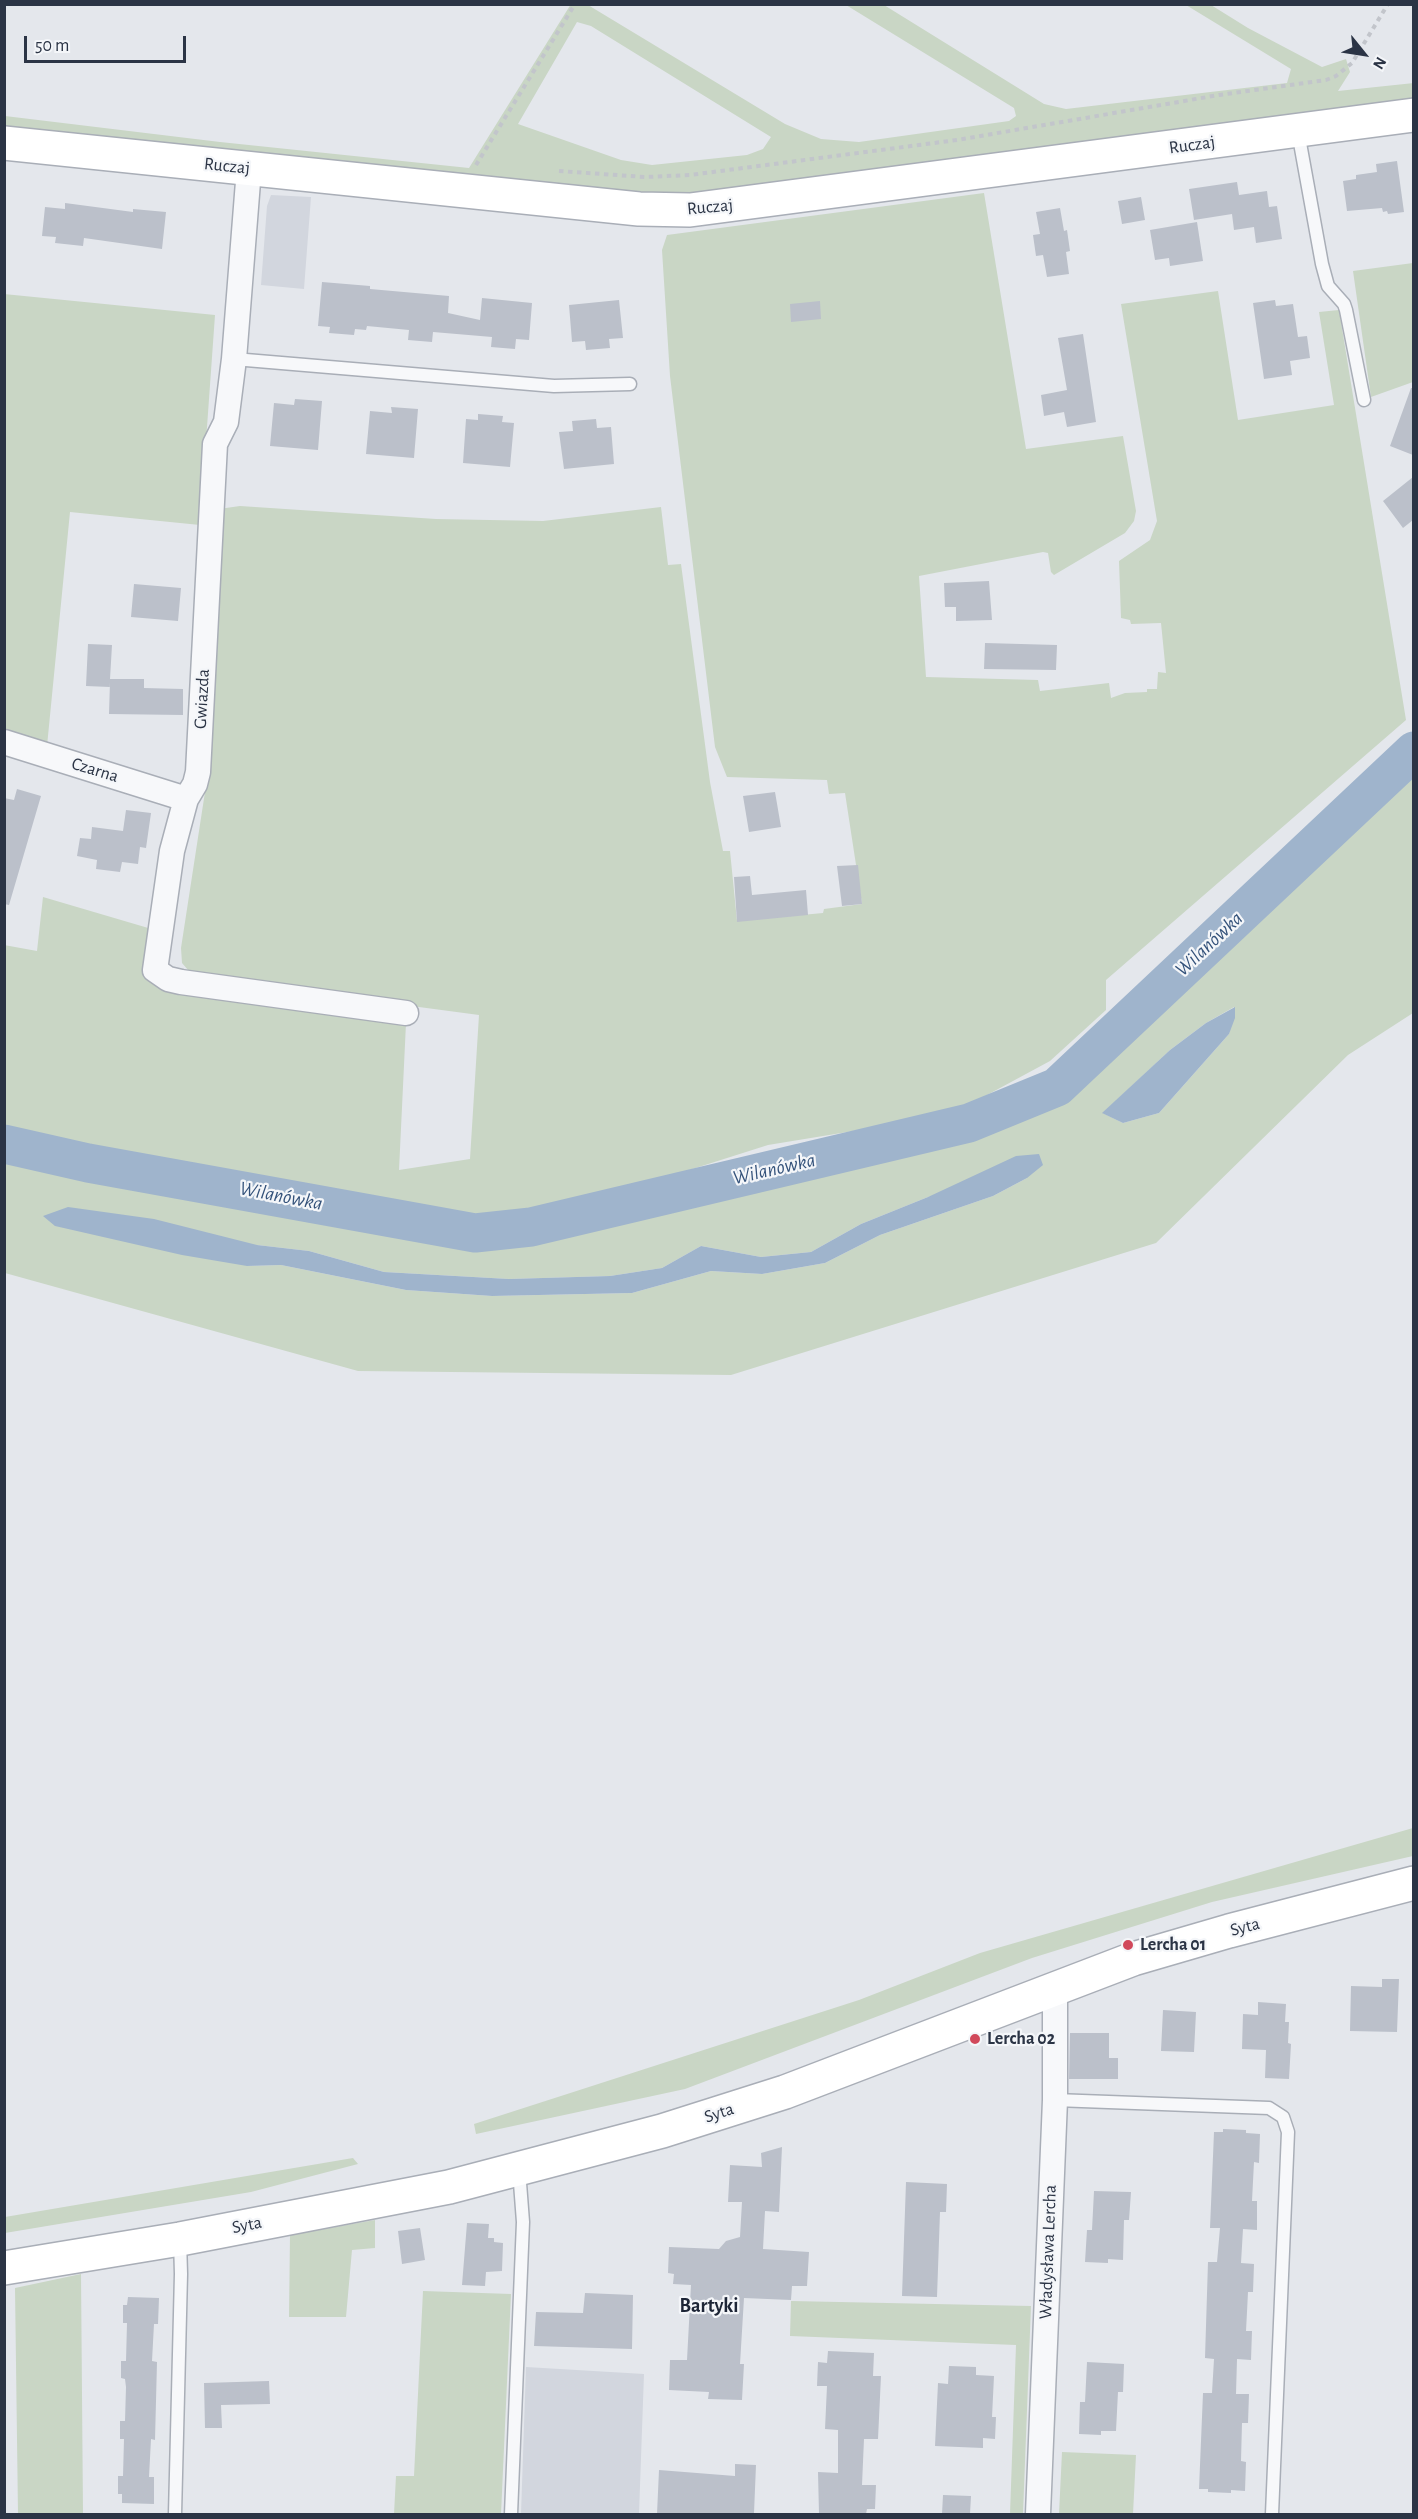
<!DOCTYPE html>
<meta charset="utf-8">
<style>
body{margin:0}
#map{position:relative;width:1418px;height:2519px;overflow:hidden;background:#e4e7ec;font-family:"Alegreya Sans",sans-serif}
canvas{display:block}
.frame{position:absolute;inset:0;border:6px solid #2b3445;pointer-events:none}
.north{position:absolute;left:1334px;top:24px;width:60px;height:60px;-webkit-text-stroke:4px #f4f6f9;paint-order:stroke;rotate:120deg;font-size:16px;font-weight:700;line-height:24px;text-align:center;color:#2b3445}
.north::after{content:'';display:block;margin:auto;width:21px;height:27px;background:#2b3445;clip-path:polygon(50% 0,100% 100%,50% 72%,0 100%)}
.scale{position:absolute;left:24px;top:36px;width:162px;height:27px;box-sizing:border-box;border:3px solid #2b3445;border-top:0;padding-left:8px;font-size:18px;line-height:21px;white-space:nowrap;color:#2b3445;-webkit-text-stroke:4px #f4f6f9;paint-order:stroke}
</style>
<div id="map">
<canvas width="1418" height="2519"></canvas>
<div class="frame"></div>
<div class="north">N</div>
<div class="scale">50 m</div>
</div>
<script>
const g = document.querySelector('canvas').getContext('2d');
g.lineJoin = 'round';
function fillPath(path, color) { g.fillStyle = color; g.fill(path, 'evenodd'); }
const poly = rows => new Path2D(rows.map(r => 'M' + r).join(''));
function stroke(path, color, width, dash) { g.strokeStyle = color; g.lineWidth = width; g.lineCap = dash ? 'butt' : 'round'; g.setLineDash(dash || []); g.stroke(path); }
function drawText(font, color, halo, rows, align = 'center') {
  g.font = font + ' "Alegreya Sans",sans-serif'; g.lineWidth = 4.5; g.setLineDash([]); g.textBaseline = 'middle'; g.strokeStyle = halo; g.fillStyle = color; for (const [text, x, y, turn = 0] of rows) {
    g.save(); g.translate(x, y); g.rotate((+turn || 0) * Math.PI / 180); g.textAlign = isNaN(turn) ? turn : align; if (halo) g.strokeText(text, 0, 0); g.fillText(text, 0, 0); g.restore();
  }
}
fillPath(poly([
 [271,195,311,197,304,289,261,285,267,206],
 [526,2367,644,2374,639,2514,521,2514]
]), '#d2d6de');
fillPath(poly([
 [571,4,588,5,785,124,821,139,859,142,1009,121,1016,116,1014,108,846,5,884,5,1044,104,1066,109,1287,83,1291,69,1186,5,1211,5,1248,28,1322,67,1346,59,1350,72,1338,91,1414,83,1413,104,705,202,5,134,5,116,220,142,469,168],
 [577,22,591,26,771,137,763,149,747,155,652,165,621,160,518,124],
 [984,193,1026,449,1123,436,1136,511,1134,521,1125,533,1054,575,1051,572,1048,553,1043,552,919,576,926,677,1038,680,1040,691,1109,683,1111,698,1125,693,1147,692,1147,689,1157,689,1158,672,1166,673,1161,623,1131,624,1130,620,1121,618,1119,561,1150,540,1157,521,1121,304,1218,291,1238,420,1334,405,1319,312,1339,310,1406,720,1106,980,1106,1010,1050,1061,963,1108,884,1126,768,1145,639,1186,481,1221,397,1209,280,1181,133,1161,33,1136,5,1135,4,945,37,951,43,897,155,930,147,978,406,1023,399,1170,470,1159,479,1015,194,977,182,963,181,948,205,792,219,509,240,506,436,519,543,521,661,507,668,565,681,564,710,782,723,851,730,851,737,921,823,913,824,909,862,904,845,793,829,794,827,780,727,777,715,747,670,376,662,250,667,235],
 [1413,263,1413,382,1371,397,1353,271],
 [4,294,215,315,200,525,70,512,47,746,5,735],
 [1413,767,1413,1013,1348,1055,1156,1243,731,1375,358,1371,5,1273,4,1156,40,1166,478,1248,968,1134,1035,1105,1073,1083],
 [1234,1007,1229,1034,1159,1113,1123,1123,1103,1113,1170,1050,1206,1023],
 [1027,1178,993,1196,880,1235,825,1263,762,1274,711,1271,632,1293,492,1296,406,1290,281,1265,247,1266,257,1245,309,1251,384,1272,509,1279,610,1276,662,1268,701,1246,761,1257,811,1252,861,1224,928,1197],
 [1413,1828,1413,1856,1212,1902,1032,1958,685,2089,476,2134,474,2124,859,2000,980,1953],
 [353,2158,358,2164,251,2192,5,2233,5,2217],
 [375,2220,375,2248,352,2250,346,2317,289,2317,290,2235],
 [81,2274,83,2514,18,2514,15,2288],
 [423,2291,511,2294,501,2514,394,2514,396,2476,414,2476],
 [791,2301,1031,2306,1023,2514,1010,2514,1016,2345,790,2336],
 [1062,2452,1136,2455,1133,2514,1059,2514]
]), '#c9d6c5');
fillPath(poly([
 [1235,1007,1235,1018,1229,1034,1159,1113,1123,1123,1102,1113,1170,1050,1206,1023],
 [1039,1154,1043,1165,1027,1178,993,1196,880,1235,825,1263,762,1274,711,1271,632,1293,492,1296,406,1290,281,1265,247,1266,182,1255,55,1226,43,1216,68,1207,154,1219,257,1245,309,1251,384,1272,509,1279,610,1276,662,1268,701,1246,761,1257,811,1252,861,1224,928,1197,1016,1156]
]), '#9fb4cc');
stroke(poly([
 [4,1144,88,1163,475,1233,531,1227,969,1123,1057,1087,1414,751]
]), '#9fb4cc', 39);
fillPath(poly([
 [1397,161,1404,212,1388,214,1387,211,1383,212,1382,208,1347,211,1343,181,1356,179,1356,175,1377,172,1376,164],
 [1237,182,1239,195,1267,191,1269,207,1277,206,1282,239,1256,243,1254,227,1234,230,1232,214,1194,220,1189,189],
 [1141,197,1145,220,1122,224,1118,201],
 [65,203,133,212,133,209,166,212,162,249,84,238,83,246,55,243,56,237,42,236,45,207,65,209],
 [1060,208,1064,231,1067,230,1070,251,1066,252,1069,274,1047,277,1043,255,1036,256,1033,235,1040,234,1036,212],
 [1197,222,1203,261,1170,266,1169,258,1155,260,1150,230],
 [322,282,370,286,370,289,449,296,448,313,480,320,482,298,532,303,529,340,516,339,515,349,491,347,492,337,433,332,432,342,408,340,409,330,367,326,366,330,355,329,354,335,329,333,330,327,318,326],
 [619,300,623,338,609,339,610,348,586,350,585,341,572,342,569,305],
 [1275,300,1276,306,1293,304,1298,337,1307,336,1310,358,1290,361,1292,375,1264,379,1253,303],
 [820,301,821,319,791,322,790,304],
 [1083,334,1096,422,1067,427,1064,412,1044,416,1041,395,1067,390,1058,338],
 [1411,388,1413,388,1413,455,1390,446],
 [295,399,322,401,318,450,270,446,274,403,294,405],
 [391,407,418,409,414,458,366,454,370,411,392,413],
 [478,414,503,416,502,422,514,423,510,467,463,463,466,419,478,420],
 [596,419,597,428,611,427,614,464,564,469,559,432,573,431,572,421],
 [1413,477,1413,520,1403,528,1383,501],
 [989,581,992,620,956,621,956,607,945,607,944,583],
 [134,584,181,588,178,621,131,617],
 [985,643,1057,645,1056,670,984,669],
 [88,644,112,645,110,679,144,679,144,688,183,689,183,715,109,714,110,682,110,687,86,686],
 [17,789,41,796,9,905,4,904,4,798,14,800],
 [775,792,781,827,749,832,743,796],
 [126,810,151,813,146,848,140,847,138,864,122,862,120,872,96,869,97,860,77,856,80,838,91,839,92,827,123,831],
 [858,865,862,904,842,906,837,866],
 [750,876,752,895,806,890,808,915,737,922,734,877],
 [1382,1979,1399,1979,1397,2032,1350,2031,1351,1986,1382,1987],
 [1258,2002,1286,2004,1285,2022,1289,2022,1288,2043,1291,2044,1289,2079,1265,2078,1266,2050,1242,2049,1243,2014,1258,2015],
 [1163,2010,1196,2012,1194,2052,1161,2051],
 [1070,2033,1109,2033,1109,2058,1118,2058,1118,2079,1069,2079],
 [1223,2129,1246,2130,1246,2133,1260,2134,1259,2163,1254,2162,1252,2201,1257,2201,1257,2230,1243,2229,1241,2263,1254,2264,1253,2292,1248,2292,1247,2312,1246,2331,1252,2331,1251,2360,1237,2359,1236,2394,1249,2394,1248,2423,1242,2423,1241,2461,1246,2462,1245,2491,1231,2490,1231,2493,1208,2492,1208,2489,1199,2489,1203,2393,1212,2393,1214,2359,1205,2358,1208,2262,1217,2262,1220,2228,1210,2228,1214,2132,1223,2132],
 [782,2147,779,2212,765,2211,763,2249,809,2252,807,2286,792,2286,791,2300,744,2298,740,2364,744,2364,742,2400,708,2399,709,2392,669,2390,670,2360,687,2360,691,2285,673,2284,674,2274,668,2273,669,2247,719,2249,726,2241,740,2237,742,2202,728,2202,730,2165,762,2167,761,2153],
 [906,2182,947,2184,946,2212,940,2212,937,2297,902,2296],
 [1094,2191,1131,2192,1129,2220,1124,2220,1123,2260,1108,2259,1108,2263,1085,2262,1087,2230,1092,2230],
 [467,2223,489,2224,488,2238,494,2238,494,2242,503,2243,502,2271,486,2272,485,2286,462,2285],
 [420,2228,425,2260,402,2264,398,2231],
 [585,2293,633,2295,632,2349,534,2346,536,2312,583,2313],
 [128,2297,159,2298,158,2324,154,2324,152,2361,157,2362,155,2440,151,2439,149,2477,154,2477,154,2504,122,2503,122,2494,118,2494,118,2476,123,2476,124,2439,120,2439,120,2421,125,2421,126,2387,125,2379,121,2378,121,2361,126,2361,127,2323,123,2323,123,2305,127,2305],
 [828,2351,874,2353,873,2376,881,2376,878,2439,864,2439,862,2485,876,2485,875,2509,867,2509,866,2514,819,2514,818,2472,838,2473,838,2430,825,2429,827,2386,817,2386,818,2362,827,2363],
 [1087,2362,1124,2364,1123,2392,1118,2392,1116,2431,1101,2431,1101,2435,1079,2434,1080,2402,1085,2402],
 [949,2366,976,2367,976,2375,994,2376,992,2417,996,2417,995,2439,983,2438,983,2448,935,2446,938,2383,948,2384],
 [269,2381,270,2404,221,2405,222,2428,205,2428,204,2383],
 [735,2464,756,2465,754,2513,657,2514,659,2470,735,2476],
 [943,2495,971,2496,970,2514,942,2514]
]), '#bbc0ca');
const lane = poly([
 [1298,132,1322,264,1328,286,1344,304,1346,310,1364,400],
 [234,359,554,386,630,384],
 [1055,2100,1269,2108,1283,2117,1288,2132,1272,2514],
 [175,2514,181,2274,180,2240],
 [511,2514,523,2222,519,2170]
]);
const street = poly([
 [249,169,234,359,226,422,215,444,198,772,195,784,186,799,172,851,155,970,168,979,181,982,406,1013],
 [4,742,186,799],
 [1038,2514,1055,2100,1055,1989]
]);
const secondary = poly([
 [4,143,639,209,690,210,1414,115],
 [4,2268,180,2239,449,2187,662,2131,785,2092,1133,1959,1229,1931,1414,1883]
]);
stroke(lane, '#a9aeb7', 15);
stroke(street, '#a9aeb7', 27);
stroke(secondary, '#a9aeb7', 36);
stroke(poly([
 [476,165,575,4],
 [559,171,645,177,690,175,957,140,1219,95,1326,80,1336,76,1352,63,1388,4]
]), '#c2c5cb', 4, [4.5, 4.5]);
stroke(lane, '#f7f8fa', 12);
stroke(street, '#f7f8fa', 24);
stroke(secondary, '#fff', 33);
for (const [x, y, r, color] of [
 [1128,1945,6,"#d1495b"],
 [975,2039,6,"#d1495b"]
]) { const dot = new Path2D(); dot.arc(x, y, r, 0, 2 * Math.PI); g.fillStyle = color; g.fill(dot); stroke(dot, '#f4f6f9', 2); }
drawText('18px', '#2b3445', '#f4f6f9', [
 ["Ruczaj",1192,145,-8],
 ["Ruczaj",227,166,6],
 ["Ruczaj",710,207,-5],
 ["Gwiazda",202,699,-87],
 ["Czarna",95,770,17],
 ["Syta",1245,1927,-15],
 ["Syta",719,2113,-18],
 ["Syta",247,2225,-11],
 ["Władysława Lercha",1048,2252,-88]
]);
drawText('bold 18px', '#2b3445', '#f4f6f9', [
 ["Lercha 01",1140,1945],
 ["Lercha 02",987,2039]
], 'left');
drawText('italic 20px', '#34527a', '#f4f6f9', [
 ["Wilanówka",1209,944,-43],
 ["Wilanówka",774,1169,-13],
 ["Wilanówka",281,1196,11]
]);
drawText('bold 20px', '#1d2536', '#f4f6f9', [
 ["Bartyki",709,2306]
]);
</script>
